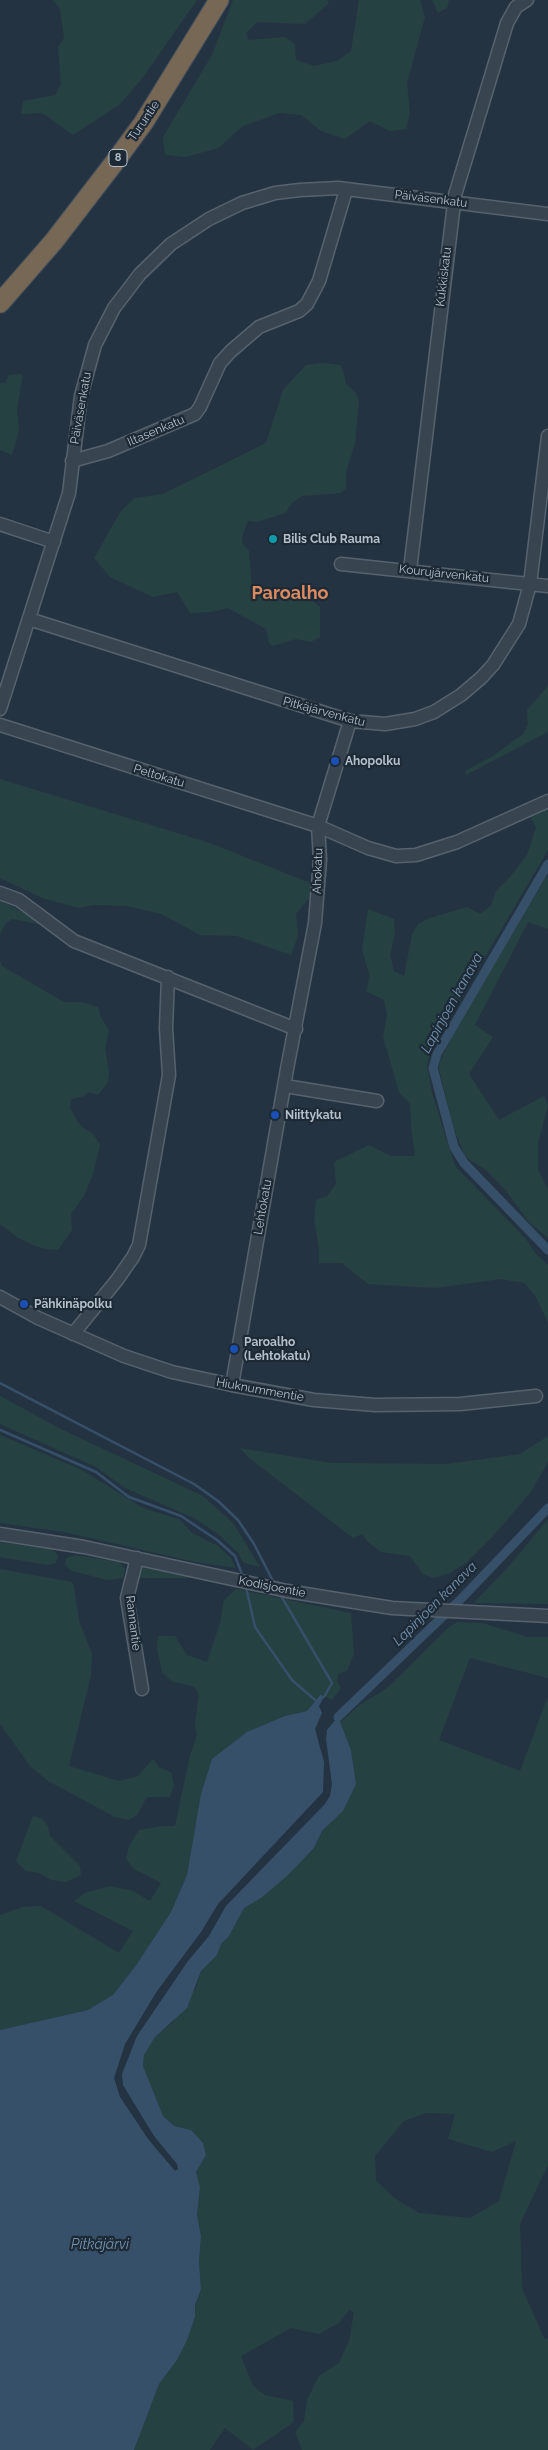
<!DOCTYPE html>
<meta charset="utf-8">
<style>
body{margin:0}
canvas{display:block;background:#243341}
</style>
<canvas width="548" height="2450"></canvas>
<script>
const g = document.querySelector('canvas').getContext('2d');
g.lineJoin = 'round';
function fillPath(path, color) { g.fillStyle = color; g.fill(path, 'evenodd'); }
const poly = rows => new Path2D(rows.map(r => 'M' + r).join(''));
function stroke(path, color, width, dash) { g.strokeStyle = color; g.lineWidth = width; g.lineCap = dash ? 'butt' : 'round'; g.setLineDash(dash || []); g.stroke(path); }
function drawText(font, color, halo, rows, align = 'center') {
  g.font = font + ' Raleway,sans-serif'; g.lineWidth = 4.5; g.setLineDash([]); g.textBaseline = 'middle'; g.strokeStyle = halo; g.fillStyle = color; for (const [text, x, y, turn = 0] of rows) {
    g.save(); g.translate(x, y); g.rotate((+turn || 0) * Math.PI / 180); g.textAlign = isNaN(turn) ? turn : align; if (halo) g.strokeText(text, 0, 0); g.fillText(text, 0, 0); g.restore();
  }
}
fillPath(poly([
 [53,0,197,0,141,80,119,105,73,135,42,113,21,114,23,101,55,95,61,84,58,47,64,38,60,9],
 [233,0,327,0,329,3,305,24,257,22,246,33,248,40,285,37,295,44,296,60,314,66,337,61,351,51,359,0,420,0,425,17,407,83,410,113,406,129,390,131,370,121,345,139,321,131,301,115,279,113,243,126,218,148,186,157,165,155,163,137,212,55],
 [432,0,449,0,447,8,438,13],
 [322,363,340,365,344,373,346,384,356,393,359,402,355,443,346,472,346,489,341,493,302,496,292,503,285,513,257,522,248,521,243,533,242,543,249,551,252,588,311,600,320,607,320,637,311,642,296,639,272,646,269,643,266,629,228,608,211,612,190,613,177,592,153,597,110,577,94,558,121,511,135,498,163,494,266,443,283,390,306,365],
 [23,374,17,408,19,431,12,455,0,450,0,383,5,383,9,375],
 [548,686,548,732,466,775,465,771,493,756,523,734,528,724,527,710],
 [0,779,210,843,310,883,310,897,296,914,298,936,291,955,237,936,200,935,161,914,127,906,93,905,79,908,42,898,0,878],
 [548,807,548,850,456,1006,430,1054,427,1065,432,1093,455,1166,526,1239,535,1253,548,1265,548,1323,535,1295,524,1283,501,1279,436,1288,368,1284,342,1263,319,1263,319,1248,314,1218,316,1200,327,1196,336,1184,334,1162,369,1145,391,1156,413,1156,415,1154,411,1127,410,1104,399,1092,383,1037,387,1015,384,1000,366,991,370,977,362,950,368,909,394,919,395,934,390,955,394,971,404,976,412,935,418,924,430,918,467,907,480,914,491,906,496,891,510,877,527,855,536,827,530,815],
 [548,874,548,929,528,922,475,1025,493,1037,469,1074,499,1120,544,1096,548,1105,538,1143,538,1170,548,1189,548,1238,529,1222,506,1191,486,1170,465,1157,453,1126,439,1069,440,1061,460,1021],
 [0,901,28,915,38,924,12,919,5,924,0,935],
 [0,960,2,966,64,1002,81,1002,98,1007,101,1018,109,1030,105,1049,109,1072,108,1082,98,1095,88,1092,85,1096,71,1099,70,1107,76,1119,82,1127,92,1133,100,1144,94,1171,84,1196,71,1214,72,1230,58,1250,45,1249,33,1245,17,1237,0,1224],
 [0,1396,63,1430,203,1496,233,1523,260,1567,244,1563,237,1552,218,1534,194,1518,125,1488,96,1467,0,1424],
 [0,1435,82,1470,143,1508,179,1519,192,1533,218,1546,231,1558,236,1568,195,1562,64,1532,0,1523],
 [548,1436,548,1462,530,1493,494,1535,467,1562,450,1573,433,1578,423,1574,410,1556,381,1552,368,1542,362,1534,353,1538,248,1457,240,1448,331,1463,447,1464,520,1454],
 [548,1519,548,1604,474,1603,508,1567],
 [0,1542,51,1549,58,1555,56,1563,48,1565,0,1557],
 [76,1555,119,1562,125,1569,123,1578,107,1580,72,1571,65,1565,66,1558],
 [140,1567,197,1578,137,1578],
 [0,1569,72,1582,74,1587,79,1621,92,1654,91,1675,69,1766,119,1781,138,1776,153,1759,160,1768,171,1772,174,1785,170,1797,147,1797,137,1815,129,1820,115,1817,48,1781,30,1766,0,1724],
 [236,1589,351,1613,354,1654,347,1671,338,1674,337,1682,341,1688,332,1700,321,1694,307,1711,285,1716,196,1823,187,1875,171,1912,137,1964,113,1995,89,2010,0,2030,0,1915,23,1907,41,1906,119,1953,133,1931,74,1901,85,1893,110,1886,133,1891,150,1901,161,1883,134,1869,126,1859,129,1846,139,1830,162,1826,175,1826,190,1755,197,1735,195,1723,199,1695,195,1687,171,1681,162,1672,157,1648,158,1636,175,1636,187,1655,207,1662,220,1623,224,1600],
 [457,1622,482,1623,528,1637,548,1637,548,1678,470,1658,439,1740,520,1771,548,1696,548,2165,520,2224,522,2288,544,2338,548,2339,548,2450,302,2450,295,2432,304,2421,307,2400,319,2376,339,2363,349,2341,354,2312,349,2310,339,2323,319,2334,291,2328,241,2356,253,2386,265,2395,293,2401,294,2422,253,2450,225,2428,210,2450,134,2450,159,2384,177,2360,195,2317,195,2305,201,2289,199,2262,201,2236,197,2215,200,2187,196,2172,206,2154,191,2130,174,2126,163,2116,143,2066,144,2055,155,2037,172,2023,196,1988,201,1971,217,1955,221,1944,229,1936,244,1908,261,1898,314,1849,322,1831,343,1811,356,1783,351,1750,339,1723,361,1704,386,1689,448,1628],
 [426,2113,455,2114,448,2139,492,2152,516,2141,499,2201,470,2218,419,2213,396,2199,376,2181,375,2156,404,2121],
 [33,1816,43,1819,48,1827,50,1836,80,1866,81,1875,66,1882,51,1880,39,1873,26,1871,16,1861]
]), '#264142');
fillPath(poly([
 [321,1694,324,1697,319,1706,322,1713,315,1729,324,1762,323,1792,218,1904,201,1932,157,1991,125,2044,114,2078,120,2097,148,2139,175,2171,178,2169,177,2164,154,2136,123,2085,122,2074,137,2036,188,1961,209,1936,226,1906,325,1804,330,1796,332,1784,326,1739,327,1730,338,1717,351,1750,356,1784,343,1811,322,1831,314,1848,288,1875,261,1898,244,1908,229,1936,221,1944,217,1955,201,1971,187,2008,155,2037,144,2055,143,2066,163,2116,174,2126,191,2130,203,2143,206,2155,196,2172,200,2187,197,2215,201,2236,199,2262,201,2289,195,2305,195,2317,187,2340,177,2360,159,2384,134,2450,0,2450,0,2030,88,2010,113,1995,137,1964,171,1912,187,1875,201,1794,212,1759,247,1732,285,1716,307,1711]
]), '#375069');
stroke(poly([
 [0,1383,194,1484,218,1501,238,1520,254,1544,274,1583],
 [0,1430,96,1472,129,1497,181,1516,217,1540,235,1556,243,1577],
 [246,1587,255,1627,292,1680,315,1700],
 [280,1594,332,1683,324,1697]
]), '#375069', 2.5);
stroke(poly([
 [548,864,437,1054,433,1068,454,1147,464,1163,548,1250],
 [338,1717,460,1600,548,1508]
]), '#375069', 9);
const minor = poly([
 [72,461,108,451,195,414,200,407,220,363,231,351,259,327,299,311,307,304,319,281,346,190],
 [0,524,54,542],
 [341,564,548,586],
 [410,570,455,195,507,23,516,7,527,0],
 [29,619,350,721,385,724,415,719,434,712,461,695,481,678,493,665,519,624,530,584,548,436],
 [0,709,69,493,81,396,95,345,114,308,140,274,171,244,209,219,242,203,275,193,300,190,338,188,548,214],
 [0,725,318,826,368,848,396,856,416,855,457,842,548,801],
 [0,893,19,900,74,941,296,1029],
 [285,1086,377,1101],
 [0,1297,38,1318,124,1356,172,1372,232,1385,314,1400,375,1405,460,1404,536,1396],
 [73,1334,117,1280,133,1257,139,1245,169,1075,166,1028,168,977],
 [232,1385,287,1069,315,923,320,860,318,826,350,721],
 [0,1534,84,1547,287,1591,392,1608,548,1616],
 [137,1558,127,1598,142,1689]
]);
const highway = poly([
 [0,303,54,241,114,163,144,122,219,0]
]);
stroke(minor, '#56626e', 15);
stroke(highway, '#434f5b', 21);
stroke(minor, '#384551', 12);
stroke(highway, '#776755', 19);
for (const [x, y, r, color] of [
 [273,539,5,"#0f9aa8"],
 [335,761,5,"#1a4fb4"],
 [275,1115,5,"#1a4fb4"],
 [24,1304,5,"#1a4fb4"],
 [234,1349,5,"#1a4fb4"]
]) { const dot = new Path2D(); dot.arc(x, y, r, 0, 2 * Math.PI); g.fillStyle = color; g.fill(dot); stroke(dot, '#1d2a36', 2); }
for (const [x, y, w] of [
 [118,158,18]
]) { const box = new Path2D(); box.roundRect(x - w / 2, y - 8.5, w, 17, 4); g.fillStyle = '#1d2a36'; g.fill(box); stroke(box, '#b5bfcb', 1); }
drawText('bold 11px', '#b5bfcb', null, [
 ["8",118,158]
]);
drawText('12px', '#b5bfcb', '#1d2a36', [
 ["Turuntie",144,121,-56],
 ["Päiväsenkatu",431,199,7],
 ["Kukkiskatu",444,277,-83],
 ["Päiväsenkatu",81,408,-80],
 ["Iltasenkatu",156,431,-23],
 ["Kourujärvenkatu",444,574,6],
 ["Pitkäjärvenkatu",324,712,15],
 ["Peltokatu",159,776,17],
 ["Ahokatu",318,871,-88],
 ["Lehtokatu",263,1207,-80],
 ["Hiuknummentie",260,1390,10],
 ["Kodisjoentie",272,1587,11],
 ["Rannantie",133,1623,83]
]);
drawText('bold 12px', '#b5bfcb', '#1d2a36', [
 ["Bilis Club Rauma",283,539],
 ["Ahopolku",345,761],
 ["Niittykatu",285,1115],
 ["Pähkinäpolku",34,1304],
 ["Paroalho",244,1342],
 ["(Lehtokatu)",244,1356]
], 'left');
drawText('italic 14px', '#7393b0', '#1d2a36', [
 ["Lapinjoen kanava",452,1003,-61],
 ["Lapinjoen kanava",435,1604,-45],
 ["Pitkäjärvi",100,2245]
]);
drawText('bold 18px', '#db8a60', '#1d2a36', [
 ["Paroalho",290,594]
]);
</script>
